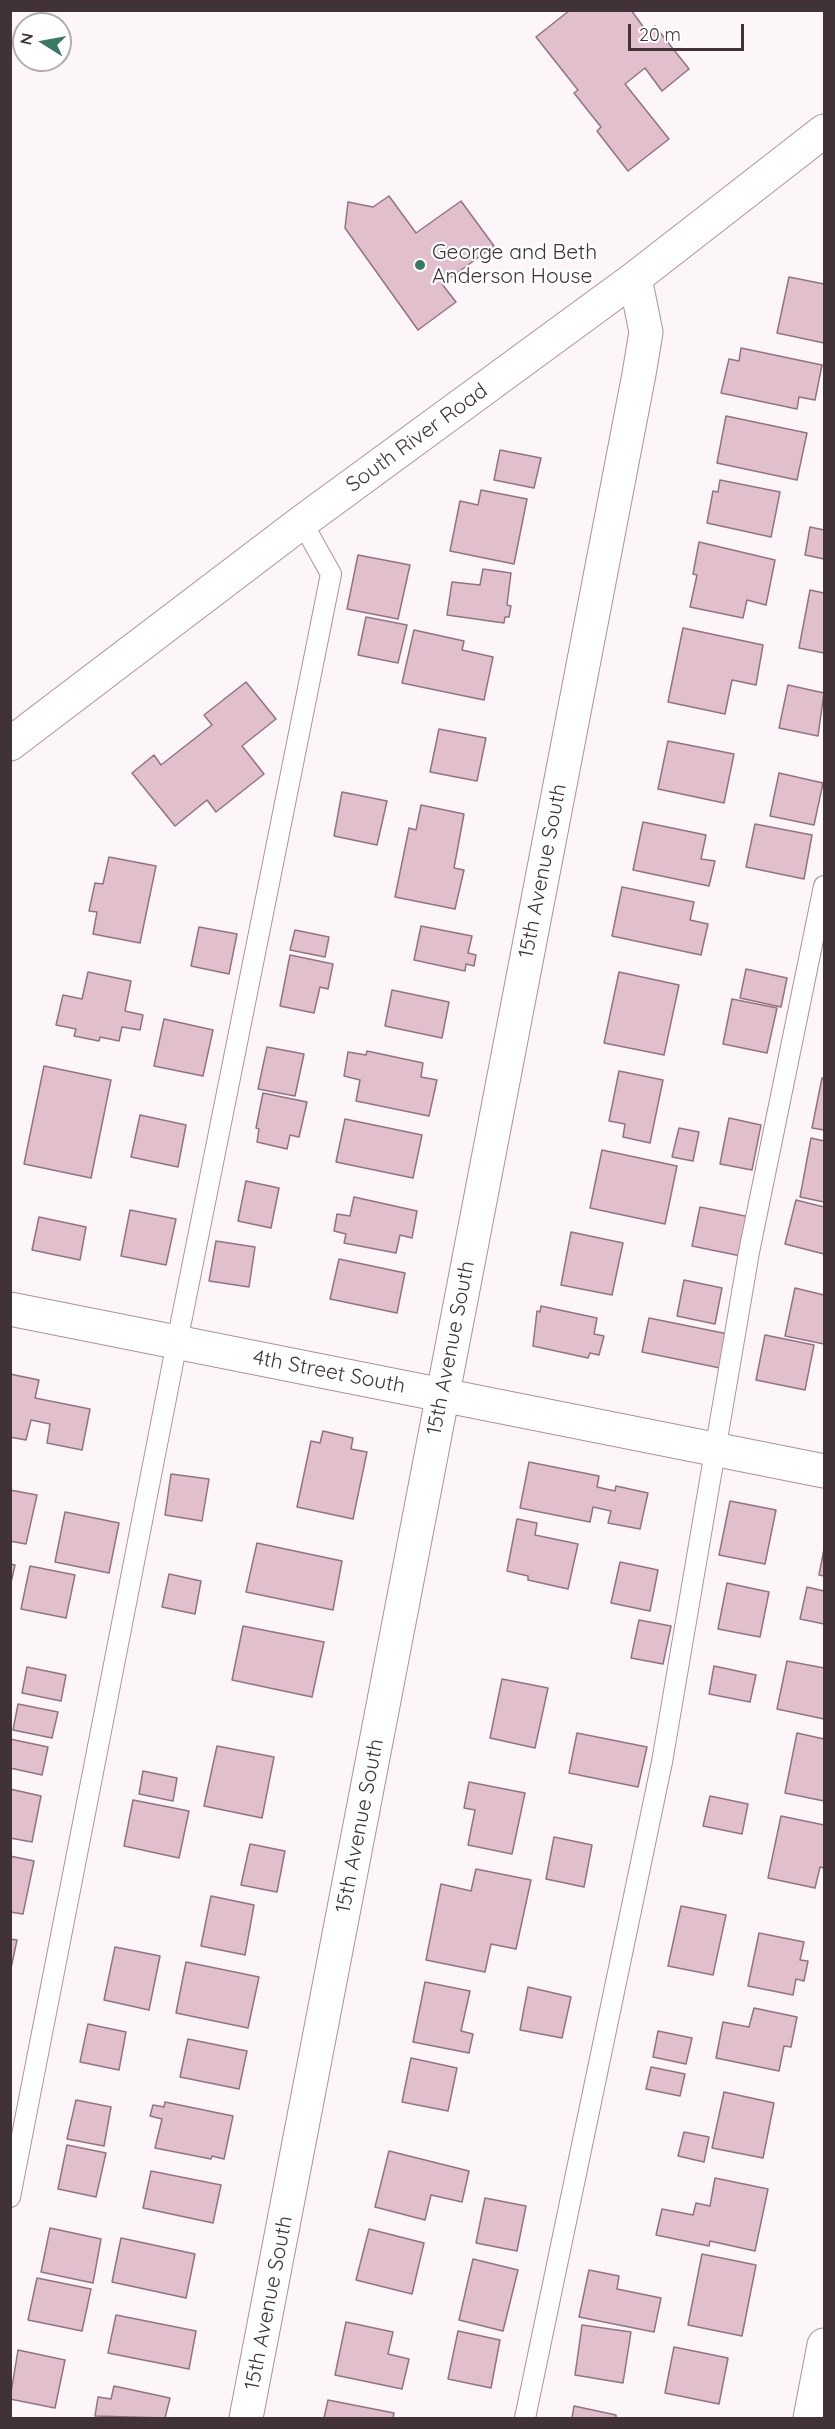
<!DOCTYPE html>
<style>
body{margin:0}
#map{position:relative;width:835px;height:2429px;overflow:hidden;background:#fdf6f9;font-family:Quicksand,sans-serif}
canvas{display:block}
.frame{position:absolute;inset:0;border:12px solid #403237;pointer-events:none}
.north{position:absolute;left:12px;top:12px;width:60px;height:60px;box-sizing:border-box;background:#fff;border:2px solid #b3adaf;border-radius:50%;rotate:281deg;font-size:16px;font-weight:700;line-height:24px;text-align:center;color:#403237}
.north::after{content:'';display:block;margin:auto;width:21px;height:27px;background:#3a7966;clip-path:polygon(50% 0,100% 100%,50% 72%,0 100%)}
.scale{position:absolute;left:628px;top:24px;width:116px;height:27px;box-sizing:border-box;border:3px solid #403237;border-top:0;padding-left:8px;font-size:18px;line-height:21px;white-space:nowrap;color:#403237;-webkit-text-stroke:4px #fff;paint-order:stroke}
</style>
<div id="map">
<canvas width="835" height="2429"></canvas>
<div class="frame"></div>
<div class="north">N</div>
<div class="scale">20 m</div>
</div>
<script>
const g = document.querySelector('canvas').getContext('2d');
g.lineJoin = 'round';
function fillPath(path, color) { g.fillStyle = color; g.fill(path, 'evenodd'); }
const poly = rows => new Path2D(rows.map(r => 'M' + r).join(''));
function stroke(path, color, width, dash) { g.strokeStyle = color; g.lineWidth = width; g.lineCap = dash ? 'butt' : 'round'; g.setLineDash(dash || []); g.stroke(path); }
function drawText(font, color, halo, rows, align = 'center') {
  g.font = font + ' Quicksand,sans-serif'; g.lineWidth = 4.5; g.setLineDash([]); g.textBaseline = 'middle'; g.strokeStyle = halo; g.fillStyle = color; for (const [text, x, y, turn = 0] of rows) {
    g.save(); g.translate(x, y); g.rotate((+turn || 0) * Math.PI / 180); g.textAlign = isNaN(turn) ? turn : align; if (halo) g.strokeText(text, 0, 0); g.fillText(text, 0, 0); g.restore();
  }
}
const building = poly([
 [570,10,631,10,647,32,655,26,689,69,662,91,645,68,625,84,669,139,628,171,597,131,601,127,574,93,578,90,536,37,570,10],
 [389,196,416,233,461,201,494,246,442,284,456,302,418,330,345,228,348,202,373,207,389,196],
 [789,277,824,284,824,343,777,333,789,277],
 [741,348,822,365,815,400,799,397,797,409,721,393,729,359,739,361,741,348],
 [726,416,807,433,797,480,717,463,726,416],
 [500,450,541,458,534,488,494,480,500,450],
 [720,480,780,492,771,537,707,523,713,491,718,492,720,480],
 [481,490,527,499,514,564,450,551,460,501,478,505,481,490],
 [810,527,824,530,824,559,805,555,810,527],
 [699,542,775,560,766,605,747,600,743,618,690,607,697,575,693,574,699,542],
 [358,555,410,565,398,619,347,609,358,555],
 [483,569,511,573,507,605,511,606,509,617,505,617,504,623,447,615,452,582,480,585,483,569],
 [810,590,824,593,824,653,799,648,810,590],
 [366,617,407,625,398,663,358,655,366,617],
 [683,628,763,645,756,685,732,680,725,714,668,702,683,628],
 [414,630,464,641,462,650,493,657,484,700,402,683,414,630],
 [246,682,276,719,242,746,264,774,216,812,207,800,175,826,132,773,154,755,161,765,212,725,204,715,246,682],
 [788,685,824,693,818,736,779,728,788,685],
 [439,729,486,738,477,781,430,772,439,729],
 [668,741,734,754,724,803,658,789,668,741],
 [779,773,823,783,814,825,770,816,779,773],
 [342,792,387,801,377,845,334,836,342,792],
 [421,805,464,814,454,868,464,870,455,909,395,897,409,828,416,830,421,805],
 [643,822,706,835,701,859,715,861,709,886,633,870,643,822],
 [755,824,812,835,804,879,746,867,755,824],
 [109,857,156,866,140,943,93,934,97,912,89,911,95,883,103,884,109,857],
 [622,887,694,902,690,920,708,924,701,955,612,936,622,887],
 [421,926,472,936,468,953,476,955,474,966,466,964,465,971,414,960,421,926],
 [199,927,237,934,229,974,191,966,199,927],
 [295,930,329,937,325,957,290,950,295,930],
 [290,955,333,964,328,989,320,987,314,1013,280,1006,290,955],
 [746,969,787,978,781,1007,740,998,746,969],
 [88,972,131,981,125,1011,143,1015,140,1030,122,1027,119,1041,100,1037,99,1041,74,1036,76,1029,56,1025,63,995,82,999,88,972],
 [619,972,679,985,664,1055,604,1043,619,972],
 [392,990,449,1002,442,1038,385,1026,392,990],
 [732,999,777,1008,767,1053,723,1044,732,999],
 [164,1019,213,1030,203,1076,154,1066,164,1019],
 [267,1047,304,1054,295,1096,258,1089,267,1047],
 [367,1051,423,1063,421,1077,437,1080,429,1116,356,1101,360,1080,344,1076,348,1052,366,1055,367,1051],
 [44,1066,111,1080,91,1178,24,1164,44,1066],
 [619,1071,663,1080,650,1143,623,1137,625,1124,609,1121,619,1071],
 [822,1078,824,1078,824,1130,812,1128,822,1078],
 [263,1093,307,1102,299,1137,290,1135,287,1149,257,1142,259,1129,256,1128,263,1093],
 [140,1115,186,1125,178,1167,131,1157,140,1115],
 [729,1118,761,1125,752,1170,720,1164,729,1118],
 [345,1119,422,1135,413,1178,336,1162,345,1119],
 [679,1128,699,1132,693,1161,672,1157,679,1128],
 [811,1138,824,1141,824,1202,800,1197,811,1138],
 [602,1150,677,1166,665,1224,590,1208,602,1150],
 [246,1181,279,1188,271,1228,238,1221,246,1181],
 [354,1197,417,1211,412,1238,400,1235,396,1253,344,1243,346,1234,334,1231,337,1214,350,1216,354,1197],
 [796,1200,824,1207,824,1254,785,1244,796,1200],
 [700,1207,750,1217,741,1256,692,1246,700,1207],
 [130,1210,176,1219,166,1265,121,1256,130,1210],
 [39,1217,86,1227,80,1260,32,1250,39,1217],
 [571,1232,623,1243,612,1295,561,1285,571,1232],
 [216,1241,255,1247,249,1287,209,1281,216,1241],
 [339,1259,405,1273,397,1313,330,1299,339,1259],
 [684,1280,722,1288,715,1324,677,1316,684,1280],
 [795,1288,824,1295,824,1344,785,1336,795,1288],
 [541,1306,597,1318,594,1334,604,1336,599,1355,590,1353,588,1358,533,1346,537,1311,540,1312,541,1306],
 [649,1318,728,1334,720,1368,642,1352,649,1318],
 [765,1335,814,1345,805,1390,756,1380,765,1335],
 [10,1374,39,1380,35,1398,90,1409,82,1450,47,1443,50,1424,31,1420,26,1440,10,1437,10,1374],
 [323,1431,353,1438,351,1449,367,1452,353,1519,297,1507,311,1441,320,1443,323,1431],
 [529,1462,599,1476,597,1487,615,1491,616,1486,648,1493,640,1529,608,1523,611,1511,593,1507,590,1522,520,1508,529,1462],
 [171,1474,209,1479,202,1521,165,1515,171,1474],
 [10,1490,37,1495,26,1544,10,1541,10,1490],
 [730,1501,776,1510,765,1564,719,1555,730,1501],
 [65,1512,119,1523,109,1573,55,1562,65,1512],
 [517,1519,537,1523,535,1535,578,1544,568,1589,528,1580,528,1576,507,1571,517,1519],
 [257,1543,342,1561,333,1610,246,1592,257,1543],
 [824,1549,824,1576,819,1575,824,1549],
 [620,1562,658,1570,650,1611,611,1603,620,1562],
 [10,1564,15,1565,10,1587,10,1564],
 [30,1566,75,1575,66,1618,21,1609,30,1566],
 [169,1574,201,1581,195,1614,162,1607,169,1574],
 [727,1583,769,1592,760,1637,718,1629,727,1583],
 [807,1587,824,1591,824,1624,800,1619,807,1587],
 [639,1620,671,1626,663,1664,631,1658,639,1620],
 [243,1626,324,1642,312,1697,232,1680,243,1626],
 [787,1661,824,1668,824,1719,777,1709,787,1661],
 [714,1666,756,1675,750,1702,709,1694,714,1666],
 [27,1667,66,1675,61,1701,22,1693,27,1667],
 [502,1679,548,1688,535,1748,490,1738,502,1679],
 [18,1704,58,1712,52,1738,13,1730,18,1704],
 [577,1733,647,1747,638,1787,569,1773,577,1733],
 [797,1733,824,1739,824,1801,785,1793,797,1733],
 [10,1739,48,1747,42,1775,10,1768,10,1739],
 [217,1746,274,1757,262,1818,204,1806,217,1746],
 [143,1771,177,1778,173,1801,139,1794,143,1771],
 [469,1782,525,1793,512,1854,468,1845,475,1810,464,1808,469,1782],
 [10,1789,41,1796,32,1842,10,1838,10,1789],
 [710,1796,748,1804,742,1834,703,1826,710,1796],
 [133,1800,189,1811,179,1858,124,1846,133,1800],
 [781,1816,824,1825,824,1868,820,1867,815,1888,768,1878,781,1816],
 [554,1837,592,1845,584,1887,546,1879,554,1837],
 [250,1844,285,1851,277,1892,241,1885,250,1844],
 [10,1856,34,1861,23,1914,10,1912,10,1856],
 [476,1869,531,1880,516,1949,491,1944,485,1972,426,1960,441,1884,471,1891,476,1869],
 [211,1896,254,1905,245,1955,201,1946,211,1896],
 [681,1906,726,1915,713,1975,668,1966,681,1906],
 [759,1933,804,1942,800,1960,808,1961,804,1981,796,1979,793,1995,748,1986,759,1933],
 [10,1939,17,1940,10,1973,10,1939],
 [115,1947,160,1956,149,2010,104,2000,115,1947],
 [186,1962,259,1977,248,2028,176,2013,186,1962],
 [425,1982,470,1991,461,2031,473,2034,469,2053,413,2042,425,1982],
 [528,1987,571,1997,562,2038,520,2030,528,1987],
 [754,2008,797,2017,791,2047,784,2046,779,2071,716,2058,723,2022,749,2027,754,2008],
 [88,2024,126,2032,119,2070,80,2062,88,2024],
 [658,2031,692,2038,686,2064,653,2057,658,2031],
 [188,2039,247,2051,239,2089,180,2077,188,2039],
 [411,2058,457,2068,448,2111,402,2102,411,2058],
 [651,2067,685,2074,680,2096,646,2089,651,2067],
 [724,2092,774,2103,763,2158,712,2148,724,2092],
 [76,2100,111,2107,104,2146,67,2139,76,2100],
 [165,2102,233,2116,224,2159,212,2156,211,2159,155,2148,162,2119,150,2116,153,2105,164,2107,165,2102],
 [684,2132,709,2137,704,2162,678,2156,684,2132],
 [67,2145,106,2153,96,2197,58,2189,67,2145],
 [389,2151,469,2171,462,2202,431,2195,425,2220,375,2207,389,2151],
 [151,2171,221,2185,213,2223,143,2208,151,2171],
 [715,2178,768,2189,755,2251,710,2241,709,2246,656,2235,662,2209,693,2215,696,2203,710,2206,715,2178],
 [485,2198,526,2206,517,2251,476,2243,485,2198],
 [50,2228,101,2239,93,2283,41,2272,50,2228],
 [369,2229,424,2243,412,2294,356,2280,369,2229],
 [121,2238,195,2254,186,2298,112,2282,121,2238],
 [702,2254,756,2265,742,2336,688,2325,702,2254],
 [473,2259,518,2270,503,2331,459,2320,473,2259],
 [589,2270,619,2276,617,2289,661,2298,654,2332,579,2317,589,2270],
 [37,2278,91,2289,82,2331,28,2320,37,2278],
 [116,2315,196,2331,189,2369,108,2353,116,2315],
 [346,2322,393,2332,388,2354,409,2359,402,2389,335,2375,346,2322],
 [582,2325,631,2332,623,2383,575,2375,582,2325],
 [458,2331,500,2340,491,2388,448,2379,458,2331],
 [674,2347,728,2358,719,2404,665,2393,674,2347],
 [18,2350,65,2360,55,2408,10,2399,18,2350],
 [114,2386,170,2398,165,2418,95,2416,98,2397,111,2399,114,2386],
 [328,2400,394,2413,393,2418,324,2418,328,2400],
 [574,2406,616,2415,616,2418,572,2418,574,2406]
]);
fillPath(building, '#e2bfcd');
stroke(building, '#937380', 1.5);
const lane = poly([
 [10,2197,177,1342,331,574,302,522],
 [525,2418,662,1762,749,1252,824,886]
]);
const street = poly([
 [10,744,302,522,635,278,824,131],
 [10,1309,824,1471],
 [246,2418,639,374,646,332,635,278],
 [810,2418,824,2345]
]);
stroke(lane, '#b08f9d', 22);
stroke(street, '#b08f9d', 35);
stroke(lane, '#fff', 20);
stroke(street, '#fff', 33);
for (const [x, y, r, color] of [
 [420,265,6,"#3a7966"]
]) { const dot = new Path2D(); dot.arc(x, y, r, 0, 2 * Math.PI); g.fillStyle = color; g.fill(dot); stroke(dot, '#fff', 2); }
drawText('21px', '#403237', '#fff', [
 ["George and Beth",432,253],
 ["Anderson House",432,277]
], 'left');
drawText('21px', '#403237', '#fff', [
 ["South River Road",417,438,-36],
 ["15th Avenue South",543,871,-79],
 ["15th Avenue South",451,1348,-79],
 ["4th Street South",329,1372,11],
 ["15th Avenue South",360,1826,-79],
 ["15th Avenue South",269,2303,-79]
]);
</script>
